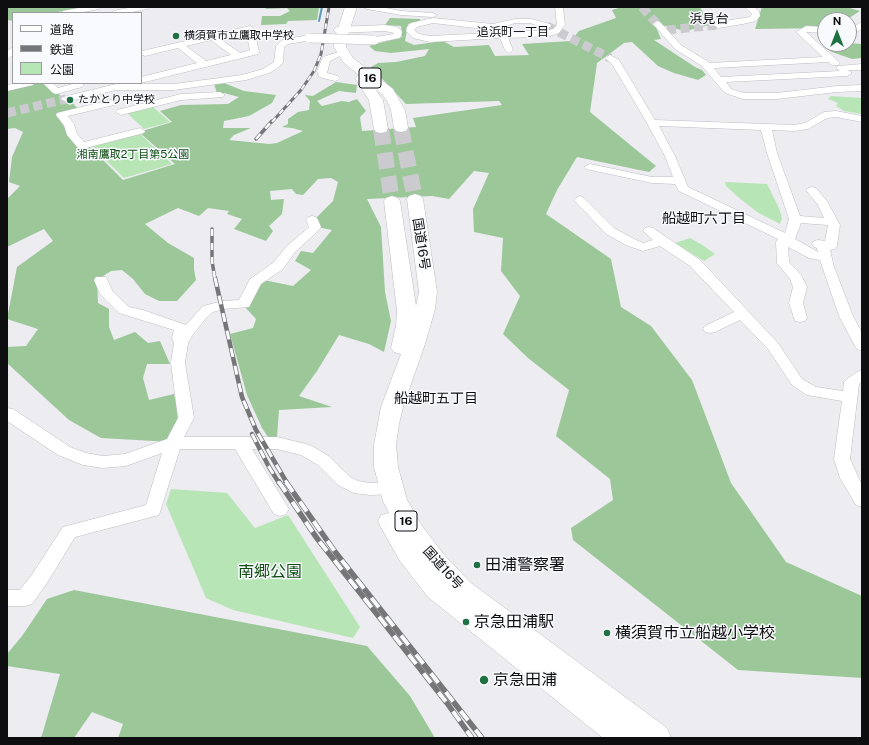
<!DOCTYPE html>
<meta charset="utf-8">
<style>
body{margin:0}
#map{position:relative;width:869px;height:745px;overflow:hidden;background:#ececf1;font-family:"Public Sans","Noto Sans JP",sans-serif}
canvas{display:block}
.frame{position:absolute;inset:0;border:8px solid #0e0e10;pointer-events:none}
.legend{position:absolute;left:12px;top:12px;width:130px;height:72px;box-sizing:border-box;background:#f9fafe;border:1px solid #9b9c9f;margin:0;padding:5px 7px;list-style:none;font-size:12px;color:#0e0e10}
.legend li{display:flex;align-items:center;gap:8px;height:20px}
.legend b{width:20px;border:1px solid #9b9c9f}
.north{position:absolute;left:817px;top:12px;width:40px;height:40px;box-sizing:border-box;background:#f9fafe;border:1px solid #9b9c9f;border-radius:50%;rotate:0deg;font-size:11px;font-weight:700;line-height:16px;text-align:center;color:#0e0e10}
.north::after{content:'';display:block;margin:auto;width:14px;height:18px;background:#1e7142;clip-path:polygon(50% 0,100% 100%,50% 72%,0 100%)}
</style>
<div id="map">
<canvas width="869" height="745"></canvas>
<div class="frame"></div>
<ul class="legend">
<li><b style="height:5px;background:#fff"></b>道路</li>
<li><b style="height:5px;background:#767679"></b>鉄道</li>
<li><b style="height:11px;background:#b8e5b6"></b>公園</li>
</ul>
<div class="north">N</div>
</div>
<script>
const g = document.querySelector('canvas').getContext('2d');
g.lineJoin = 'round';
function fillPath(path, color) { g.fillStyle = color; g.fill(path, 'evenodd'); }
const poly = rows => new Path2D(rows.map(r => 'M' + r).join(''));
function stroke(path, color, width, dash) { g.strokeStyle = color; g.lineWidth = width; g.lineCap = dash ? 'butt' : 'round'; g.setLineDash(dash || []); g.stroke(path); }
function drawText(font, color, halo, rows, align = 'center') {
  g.font = font + ' "Public Sans","Noto Sans JP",sans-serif'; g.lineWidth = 3; g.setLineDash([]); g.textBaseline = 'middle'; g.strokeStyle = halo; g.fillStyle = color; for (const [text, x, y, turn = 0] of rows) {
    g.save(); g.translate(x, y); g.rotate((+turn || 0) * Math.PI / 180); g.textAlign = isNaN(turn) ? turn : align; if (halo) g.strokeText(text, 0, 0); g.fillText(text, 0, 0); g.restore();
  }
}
fillPath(poly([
 [831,96,862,98,862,114,844,111,836,106,838,103,828,99],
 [151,105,170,122,144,129,126,112],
 [139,133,172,164,124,178,91,146],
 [725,182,767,184,779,208,782,218,780,224,757,212,738,197,726,186],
 [690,238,704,246,715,254,704,261,675,243],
 [171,489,227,493,255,528,288,515,360,627,353,638,233,610,206,598,166,504]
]), '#b8e5b6');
fillPath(poly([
 [7,7,80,7,81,8,52,13,13,13,13,21,7,20],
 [265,7,316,7,319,8,317,20,288,21,286,24,261,25,262,16,280,16,290,11,287,8,266,9],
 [622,7,700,7,710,25,685,31,658,24,655,25,661,39,654,40,695,67,702,70,706,75,698,80,674,73,658,66,632,42,624,43,597,63,590,112,656,166,649,172,577,157,557,190,546,214,611,259,621,307,651,326,692,380,731,483,786,562,862,596,862,678,738,670,573,540,571,528,613,500,610,479,556,436,569,390,528,358,503,334,520,296,501,271,503,238,474,232,473,209,489,173,474,171,449,199,432,196,367,199,381,227,385,292,391,321,384,352,369,344,339,335,317,371,299,396,332,407,279,410,277,437,268,437,262,428,247,395,230,334,253,328,256,319,245,307,263,280,293,286,311,270,295,261,301,251,313,253,332,230,317,227,315,219,333,201,338,182,331,178,318,179,303,195,296,194,292,189,270,191,271,200,284,199,282,214,269,226,273,231,266,241,234,229,242,219,227,214,229,211,208,208,199,216,178,208,145,224,168,243,194,258,194,270,196,280,177,301,159,301,145,294,133,279,122,270,111,271,97,280,98,303,109,309,109,327,114,340,135,332,148,343,160,341,170,364,147,364,143,378,149,400,174,394,179,417,172,442,101,438,69,420,7,363,7,347,26,346,38,329,7,319,17,267,53,241,44,229,7,247,7,199,20,186,9,182,12,157,23,132,15,128,7,129,7,89,36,83,44,83,65,99,70,100,78,109,56,115,77,145,89,146,123,180,175,164,139,132,172,122,160,111,181,105,228,104,239,97,224,93,217,93,214,84,224,83,244,91,276,95,272,103,249,116,224,121,223,128,251,128,234,135,229,140,269,144,277,143,303,131,292,128,282,127,288,124,288,119,298,112,309,110,310,101,305,95,313,96,336,82,357,85,356,93,339,91,317,101,322,106,342,101,349,102,357,99,366,111,360,117,362,131,416,127,413,118,502,105,499,101,406,104,371,67,378,63,396,62,425,56,429,49,391,53,375,51,369,46,402,37,401,26,385,25,390,18,420,19,420,21,408,24,405,41,414,45,443,41,454,47,489,45,495,56,529,55,522,44,571,41,579,31,616,18,612,10],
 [762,7,846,7,860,11,846,20,825,20,825,28,755,29],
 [849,43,862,44,862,58,852,59,832,52,824,46,827,44],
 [74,590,367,646,410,696,435,738,118,738,123,724,92,712,74,738,40,738,42,735,60,674,7,666,7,654,22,636,47,599]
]), '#9bc799');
stroke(poly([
 [319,21,322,7]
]), '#5b9bb9', 2);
stroke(poly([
 [642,7,657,24],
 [547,26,610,58],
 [667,30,718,25],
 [7,113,66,99]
]), '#cbcbcf', 9, [9, 4.5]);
stroke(poly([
 [401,128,415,199],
 [381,129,392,201]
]), '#cbcbcf', 16, [16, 8]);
const minor = poly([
 [84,7,100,7,99,9,78,13,62,13,63,11,84,7],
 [133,7,148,7,147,9,127,13,112,13,113,11,133,7],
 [363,7,381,7,401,11,433,13,437,15,433,17,401,15,367,9,363,7],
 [555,7,563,7,565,25,559,33,550,36,508,38,513,50,509,53,505,50,500,38,430,42,413,38,406,31,407,27,411,23,433,18,493,24,515,19,531,19,550,24,551,26,547,29,530,23,515,23,493,30,433,23,417,27,414,30,419,34,430,36,549,30,553,29,557,25,555,7],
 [745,7,754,7,759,11,760,16,756,21,743,24,718,28,714,25,718,22,750,17,752,14,745,7],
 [657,21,660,22,681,45,710,63,823,57,796,32,806,26,825,27,825,33,806,32,838,61,840,63,838,65,832,65,828,62,714,68,721,77,840,71,836,68,838,66,862,64,862,70,848,70,852,73,847,76,726,82,731,89,744,93,777,93,837,86,862,85,862,91,837,92,777,99,743,99,725,93,702,66,675,49,653,24,657,21],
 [862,22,862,29,849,36,849,29,862,22],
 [385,25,397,27,401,30,402,32,400,38,374,43,370,40,371,38,393,34,394,33,385,31,337,33,333,30,337,27,385,25],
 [250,26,254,29,259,52,258,54,141,83,141,77,197,63,178,48,145,56,141,54,142,51,250,26],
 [246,32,250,50,240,53,220,39,246,32],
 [211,40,231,55,206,61,186,46,211,40],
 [309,35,312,36,313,38,312,40,288,44,284,47,283,63,276,69,269,73,246,80,174,90,116,90,66,102,61,99,63,97,116,84,174,84,242,75,263,69,274,62,276,46,282,40,309,35],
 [13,47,13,55,7,59,7,51,13,47],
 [338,52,342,55,330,61,327,73,338,76,340,78,338,80,335,81,319,77,317,71,323,57,338,52],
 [610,55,619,60,655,120,794,125,805,123,824,112,836,111,862,116,862,122,836,117,827,118,808,129,794,131,772,130,777,153,800,216,824,218,818,205,806,190,808,188,812,187,816,188,827,201,840,225,837,246,835,249,830,250,834,267,853,316,862,333,862,351,857,349,855,346,839,316,820,260,809,258,788,247,789,262,801,275,807,287,803,303,807,318,805,321,800,322,795,321,789,303,793,287,790,279,777,263,776,242,778,239,679,191,675,184,652,183,586,169,584,167,590,164,652,177,673,177,665,156,647,123,612,64,605,58,610,55],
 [659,126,761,130,767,153,789,219,785,233,688,187,675,156,659,126],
 [801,223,828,225,825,241,818,240,814,241,812,244,814,247,817,248,818,252,795,239,801,223],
 [17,83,35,83,33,85,7,91,7,85,17,83],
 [43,83,53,83,58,88,76,83,82,83,84,85,82,87,56,94,53,93,43,83],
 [220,92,225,95,223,97,181,100,121,115,116,112,117,110,181,94,220,92],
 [111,100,114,101,116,103,114,105,68,116,74,124,77,134,84,142,140,128,145,131,144,133,86,148,78,148,67,135,64,125,56,115,57,113,111,100],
 [580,196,584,198,614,228,634,239,643,243,653,240,643,231,645,228,649,227,653,228,700,260,778,343,802,379,816,387,843,391,844,382,847,379,857,372,862,370,862,382,859,384,850,459,862,485,862,507,856,505,840,478,834,459,842,401,807,395,792,385,768,349,740,320,715,332,710,333,705,332,703,329,705,326,734,312,690,266,660,246,643,251,626,245,606,234,574,200,576,198,580,196],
 [312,216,316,217,318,220,321,227,319,230,295,252,283,269,261,284,249,307,223,309,213,312,206,318,192,336,188,343,185,363,194,418,184,437,277,437,306,444,312,446,330,457,350,477,358,481,370,483,391,482,397,484,400,488,397,492,391,494,370,495,354,493,338,485,318,465,301,455,277,449,252,449,289,509,286,514,280,516,274,514,235,449,180,449,159,515,75,537,47,583,32,604,25,606,7,606,7,590,20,590,33,573,63,527,146,505,162,453,126,466,103,468,83,465,58,455,7,421,7,408,13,409,70,447,86,453,103,456,125,454,167,439,178,418,171,363,174,343,172,338,174,330,119,313,100,294,94,280,96,277,106,277,113,292,129,307,143,310,186,325,203,306,223,301,239,300,250,279,273,263,287,246,308,228,309,227,306,220,308,217,312,216]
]);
const highway = poly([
 [345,7,357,7,346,41,346,47,353,58,393,89,405,110,408,128,406,131,401,132,396,131,394,128,391,110,387,101,383,95,375,89,383,100,388,129,386,132,381,133,376,132,374,129,369,100,355,78,359,75,344,63,334,47,334,41,345,7],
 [415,194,421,196,423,199,437,292,435,309,425,344,403,407,399,424,396,445,398,467,407,500,422,526,445,556,471,583,667,728,671,738,603,738,428,597,400,561,378,522,381,515,389,513,383,501,374,467,374,445,381,407,401,354,394,352,391,348,396,326,397,311,384,201,386,198,392,196,398,198,400,201,416,306,419,292,407,199,409,196,415,194]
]);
stroke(minor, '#bcbdc1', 1);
stroke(highway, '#bcbdc1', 1);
fillPath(minor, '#fff');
fillPath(highway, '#fff');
const railFar3 = poly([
 [272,122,301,90,314,71,321,54,329,7]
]);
const railFar2 = poly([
 [256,139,272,121],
 [212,229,212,261,215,279]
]);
const railFar1 = poly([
 [215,278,242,397,256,430,287,483],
 [252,434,269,467,279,483]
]);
const rail = poly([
 [279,482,316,537,447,703,472,738],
 [286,482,336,553,482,738]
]);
stroke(railFar3, '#767679', 3);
stroke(railFar2, '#767679', 3.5);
stroke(railFar1, '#767679', 4.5);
stroke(rail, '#767679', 5.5);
stroke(railFar3, '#f9fafe', 2, [5.5]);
stroke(railFar2, '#f9fafe', 2.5, [7]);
stroke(railFar1, '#f9fafe', 3, [9]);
stroke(rail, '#f9fafe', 4, [12]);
const minorBridge = poly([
 [309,38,374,40]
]);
stroke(minorBridge, '#bcbdc1', 10, []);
stroke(minorBridge, '#fff', 9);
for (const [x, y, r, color] of [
 [176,36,4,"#1e7142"],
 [70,100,4,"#1e7142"],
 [477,565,4,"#1e7142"],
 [466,622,4,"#1e7142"],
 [607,633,4,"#1e7142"],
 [484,680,5,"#1e7142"]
]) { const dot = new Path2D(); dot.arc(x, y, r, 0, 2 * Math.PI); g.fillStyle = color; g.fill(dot); stroke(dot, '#f9fafe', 1.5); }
drawText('11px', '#0e0e10', '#f9fafe', [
 ["横須賀市立鷹取中学校",184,36],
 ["たかとり中学校",78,100]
], 'left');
drawText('11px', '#104f14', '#f9fafe', [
 ["湘南鷹取2丁目第5公園",133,155]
]);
drawText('12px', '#0e0e10', '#f9fafe', [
 ["追浜町一丁目",513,32]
]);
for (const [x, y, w] of [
 [370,78,22],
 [406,521,22]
]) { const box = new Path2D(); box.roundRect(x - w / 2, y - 10, w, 20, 3); g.fillStyle = '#f9fafe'; g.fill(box); stroke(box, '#0e0e10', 1); }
drawText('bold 12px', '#0e0e10', null, [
 ["16",370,78],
 ["16",406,521]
]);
drawText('13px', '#0e0e10', '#f9fafe', [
 ["浜見台",709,19]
]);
drawText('13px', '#0e0e10', '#f9fafe', [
 ["国道16号",421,244,81],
 ["国道16号",443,568,48]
]);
drawText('14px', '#0e0e10', '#f9fafe', [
 ["船越町六丁目",704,219],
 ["船越町五丁目",436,399]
]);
drawText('16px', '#0e0e10', '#f9fafe', [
 ["田浦警察署",485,565],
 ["京急田浦駅",474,622],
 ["横須賀市立船越小学校",615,633],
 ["京急田浦",493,680]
], 'left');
drawText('16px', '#104f14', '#f9fafe', [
 ["南郷公園",270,572]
]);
</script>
